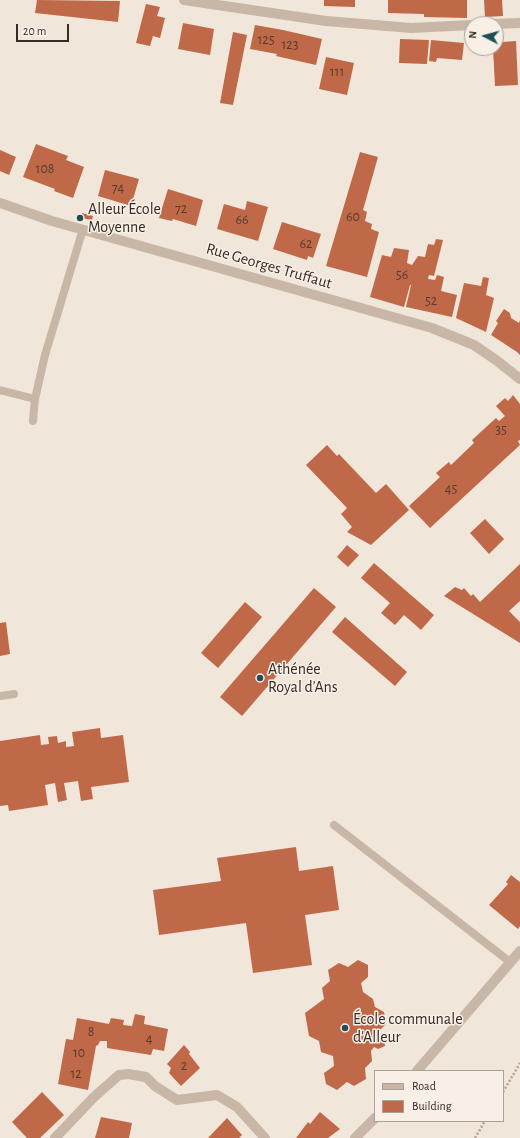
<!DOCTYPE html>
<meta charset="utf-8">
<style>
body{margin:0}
#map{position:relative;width:520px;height:1138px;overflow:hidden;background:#f0e6da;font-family:"Alegreya Sans",sans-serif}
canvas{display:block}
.legend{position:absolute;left:374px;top:1070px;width:130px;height:52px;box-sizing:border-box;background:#f8f0e6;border:1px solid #aaa29a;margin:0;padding:5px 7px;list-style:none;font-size:12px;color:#342c27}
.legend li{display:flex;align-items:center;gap:8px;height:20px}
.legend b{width:20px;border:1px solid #aaa29a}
.north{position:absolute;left:464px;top:16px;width:40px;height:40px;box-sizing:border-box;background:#f8f0e6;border:1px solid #aaa29a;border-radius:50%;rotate:276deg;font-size:11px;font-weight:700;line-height:16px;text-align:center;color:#342c27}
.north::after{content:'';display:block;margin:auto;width:14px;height:18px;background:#1f4f54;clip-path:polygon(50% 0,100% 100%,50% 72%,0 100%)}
.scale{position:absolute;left:16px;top:24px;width:53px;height:18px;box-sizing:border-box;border:2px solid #342c27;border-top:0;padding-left:5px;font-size:12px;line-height:14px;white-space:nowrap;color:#342c27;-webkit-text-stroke:3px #f8f0e6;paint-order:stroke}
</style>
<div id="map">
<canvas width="520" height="1138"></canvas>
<ul class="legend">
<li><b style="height:5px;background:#c8b7a7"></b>Road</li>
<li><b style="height:11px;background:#c06949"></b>Building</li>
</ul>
<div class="north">N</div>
<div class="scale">20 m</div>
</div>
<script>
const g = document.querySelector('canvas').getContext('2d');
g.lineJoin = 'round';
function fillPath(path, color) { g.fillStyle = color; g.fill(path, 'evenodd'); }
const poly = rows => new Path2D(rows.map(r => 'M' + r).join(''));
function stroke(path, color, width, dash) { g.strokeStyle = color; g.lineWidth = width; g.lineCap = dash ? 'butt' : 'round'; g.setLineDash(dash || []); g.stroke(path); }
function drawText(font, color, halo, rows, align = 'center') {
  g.font = font + ' "Alegreya Sans",sans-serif'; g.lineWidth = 3; g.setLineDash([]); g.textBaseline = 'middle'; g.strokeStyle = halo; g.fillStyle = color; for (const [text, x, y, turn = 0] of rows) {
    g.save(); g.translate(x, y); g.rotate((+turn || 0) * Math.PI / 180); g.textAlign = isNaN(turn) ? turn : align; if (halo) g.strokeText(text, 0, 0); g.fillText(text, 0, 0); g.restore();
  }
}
fillPath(poly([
 [37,0,120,1,118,22,35,13],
 [324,0,355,0,355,7,324,6],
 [388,0,467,0,467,18,424,17,424,14,388,13],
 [484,0,502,0,503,16,485,17],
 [146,4,160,7,157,16,165,18,160,38,153,36,150,46,136,43],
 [183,23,214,29,210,55,178,49],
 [255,25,283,30,322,39,316,65,276,56,277,54,250,49],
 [233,32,247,35,233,105,220,103],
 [400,39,429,40,427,64,399,63],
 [501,39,502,42,516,41,518,85,495,86,493,48,496,48,496,40],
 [431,40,464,43,462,60,437,58,436,62,429,61],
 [326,57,354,63,347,95,319,89],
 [36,144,68,156,66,160,84,167,73,198,54,191,55,189,23,177],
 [0,150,16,157,9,175,0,171],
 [360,152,378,157,363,210,367,212,365,221,372,224,371,229,379,232,367,277,326,266],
 [105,170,139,179,131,206,98,196],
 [168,189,203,200,196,226,173,219,172,221,159,218],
 [247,201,268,207,258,241,217,229,224,204,245,210],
 [82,213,93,216,92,220,81,218],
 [282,222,321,234,313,258,308,256,307,260,273,249],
 [436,239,443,240,434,276,429,275,428,279,435,280,437,275,444,277,441,291,457,295,452,317,406,307,411,285,410,285,404,307,370,297,382,255,391,257,394,248,409,250,407,263,412,265,418,256,425,257,428,244,434,245],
 [483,277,489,278,486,295,494,298,486,332,456,318,464,283,481,286],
 [504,309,510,313,511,318,519,323,520,320,520,355,517,352,491,335,498,323,496,321],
 [513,395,520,404,520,440,518,441,520,445,430,528,409,506,440,477,436,473,449,462,451,465,474,443,472,440,496,418,499,421,505,416,496,406,505,398,508,401],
 [327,445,337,456,339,454,376,493,386,484,409,510,371,545,347,532,352,527,341,514,347,508,306,465],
 [485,519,504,539,489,554,470,533],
 [347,545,359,555,348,567,337,557],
 [374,563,434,615,421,630,404,615,395,625,381,613,390,603,361,578],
 [520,564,520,601,509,611,520,622,520,643,444,596,455,587,462,590,464,588,471,596,473,594,480,602],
 [314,588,336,607,242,716,220,697],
 [245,602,262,617,218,668,201,653],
 [345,617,407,672,395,686,332,632],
 [6,622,10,654,0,656,0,623],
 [100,728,101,738,123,735,129,782,91,787,93,799,81,801,78,781,64,783,67,800,58,802,55,783,45,785,48,805,9,811,8,805,0,806,0,741,40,735,41,745,49,744,48,737,57,736,58,743,66,741,66,747,74,746,72,732],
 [296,847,299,871,333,866,339,910,305,915,312,965,253,973,246,923,159,935,153,890,221,881,217,858],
 [511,875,520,882,520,926,518,929,489,905,508,884,506,882],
 [358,960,368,965,368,977,361,983,363,992,373,999,375,1007,384,1012,386,1024,378,1032,378,1037,384,1038,385,1046,378,1049,374,1047,371,1051,372,1061,365,1068,366,1079,354,1086,347,1082,337,1090,326,1084,324,1073,334,1066,333,1056,321,1052,319,1041,309,1036,305,1013,324,999,322,988,330,981,328,970,339,963,348,967],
 [135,1014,145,1016,144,1024,168,1029,164,1051,153,1049,151,1055,107,1048,107,1041,100,1041,98,1045,96,1046,88,1090,58,1084,66,1039,73,1040,77,1018,109,1024,111,1018,124,1020,123,1025,132,1026],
 [184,1045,190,1052,189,1054,200,1068,181,1086,169,1073,171,1068,167,1064],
 [42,1092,64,1115,40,1138,27,1138,12,1122],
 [320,1112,340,1129,328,1138,296,1138,308,1122,310,1124],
 [101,1117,132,1123,129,1138,95,1138],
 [227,1118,242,1135,239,1138,208,1138]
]), '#c06949');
stroke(poly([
 [503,1092,520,1063],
 [475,1138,485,1121]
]), '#b3a191', 2.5, [2, 2]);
stroke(poly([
 [0,390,35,399],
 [33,421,35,399,45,355,83,229],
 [0,696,14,694],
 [334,825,510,962]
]), '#c8b7a7', 8);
stroke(poly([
 [184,0,326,21,411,28,472,25],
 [492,24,520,23],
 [417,1071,520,951],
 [55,1138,94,1097,119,1075,128,1074,146,1077,155,1086,177,1100,217,1095,237,1107,265,1138],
 [355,1138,375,1118]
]), '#c8b7a7', 10);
stroke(poly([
 [0,203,52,221,432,328,474,345,496,360,520,379]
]), '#c8b7a7', 10);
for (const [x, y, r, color] of [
 [80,218,4,"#1f4f54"],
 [260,678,4,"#1f4f54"],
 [345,1028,4,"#1f4f54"]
]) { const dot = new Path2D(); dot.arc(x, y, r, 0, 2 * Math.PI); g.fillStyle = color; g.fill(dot); stroke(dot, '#f8f0e6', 1.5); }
drawText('14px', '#573b30', null, [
 ["125",266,40],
 ["123",290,45],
 ["111",337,72],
 ["108",45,169],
 ["74",118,188],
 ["72",181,209],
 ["60",353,217],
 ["66",242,220],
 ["62",306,244],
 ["56",402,275],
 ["52",431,301],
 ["35",501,430],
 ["45",451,489],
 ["8",91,1032],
 ["4",149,1039],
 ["10",79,1053],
 ["2",184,1066],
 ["12",76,1074]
]);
drawText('16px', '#342c27', '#f8f0e6', [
 ["Alleur École",88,209],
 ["Moyenne",88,227],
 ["Athénée",268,669],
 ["Royal d’Ans",268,687],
 ["École communale",353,1019],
 ["d'Alleur",353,1037]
], 'left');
drawText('16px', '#342c27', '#f8f0e6', [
 ["Rue Georges Truffaut",269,266,16]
]);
</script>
